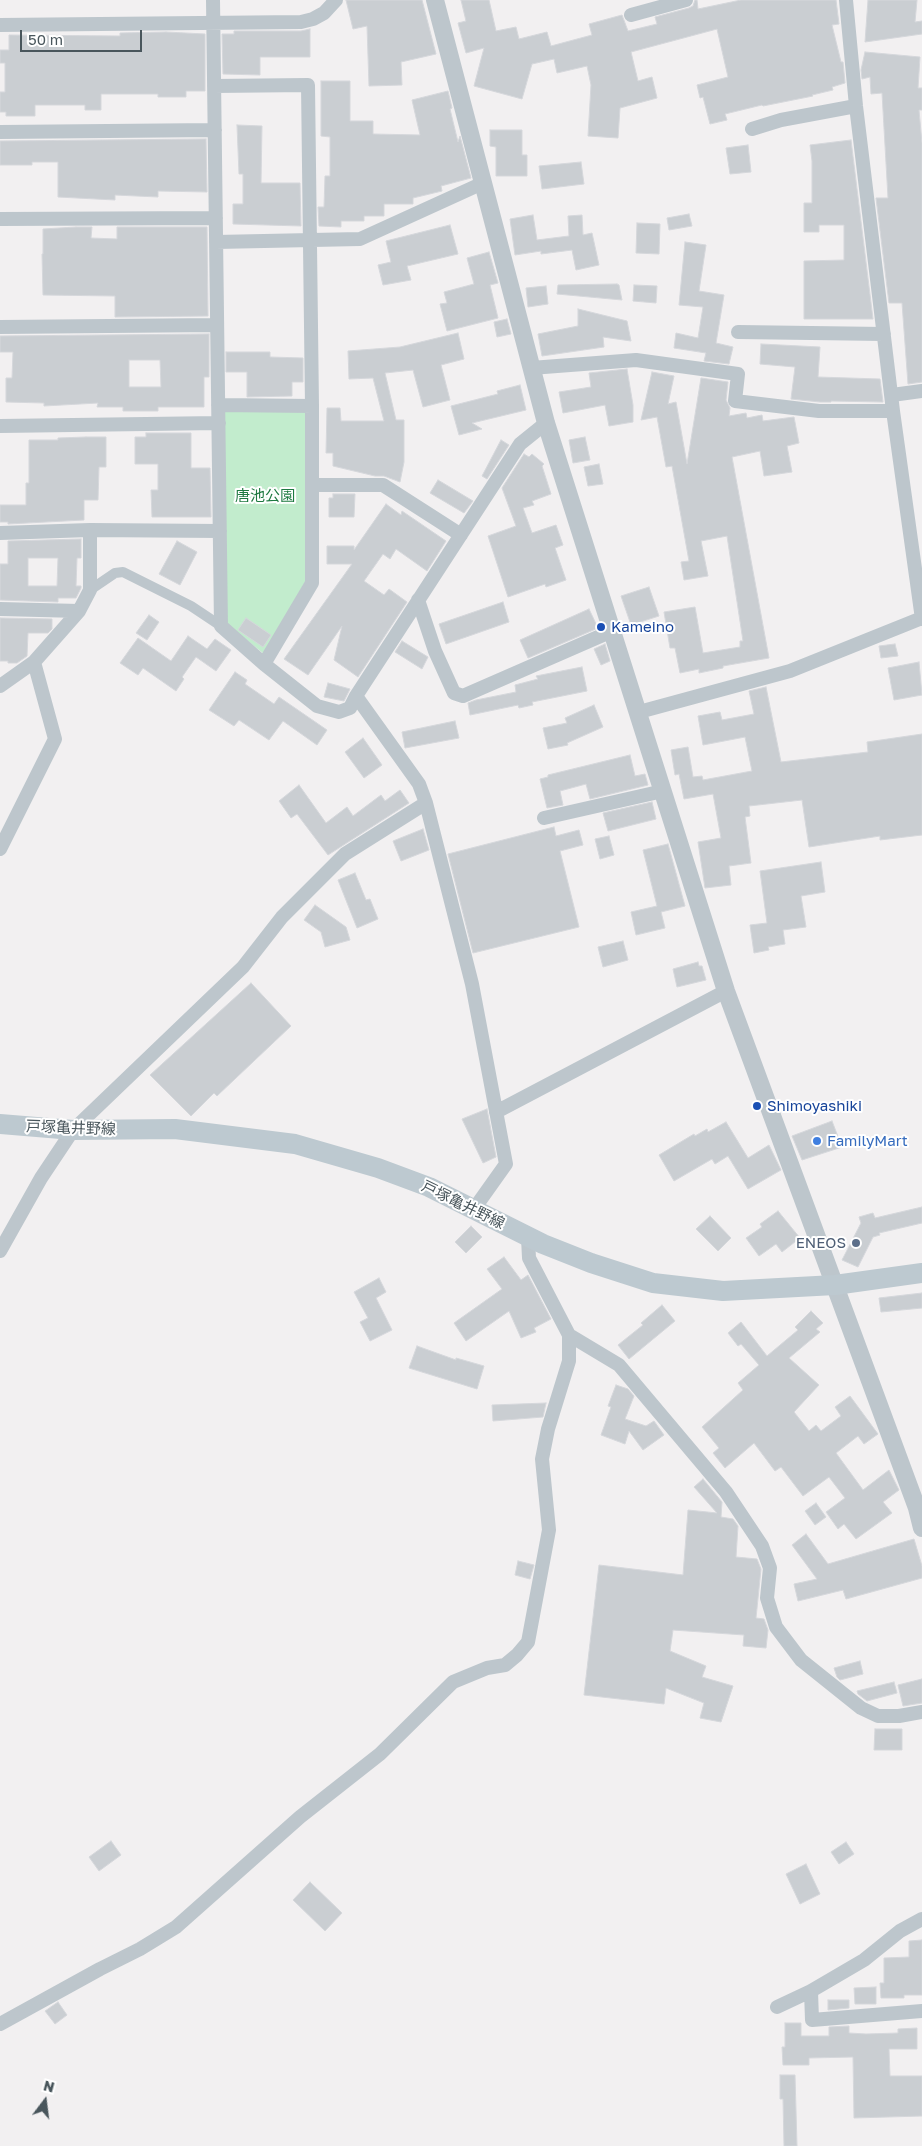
<!DOCTYPE html>
<meta charset="utf-8">
<style>
body{margin:0}
#map{position:relative;width:922px;height:2146px;overflow:hidden;background:#f2f0f1;font-family:"Golos Text",sans-serif}
canvas{display:block}
.north{position:absolute;left:20px;top:2076px;width:50px;height:50px;-webkit-text-stroke:4px #fff;paint-order:stroke;rotate:15deg;font-size:14px;font-weight:700;line-height:20px;text-align:center;color:#49565c}
.north::after{content:'';display:block;margin:auto;width:18px;height:22px;background:#49565c;clip-path:polygon(50% 0,100% 100%,50% 72%,0 100%)}
.scale{position:absolute;left:20px;top:30px;width:122px;height:22px;box-sizing:border-box;border:2px solid #49565c;border-top:0;padding-left:6px;font-size:15px;line-height:18px;white-space:nowrap;color:#49565c;-webkit-text-stroke:4px #fff;paint-order:stroke}
</style>
<div id="map">
<canvas width="922" height="2146"></canvas>
<div class="north">N</div>
<div class="scale">50 m</div>
</div>
<script>
const g = document.querySelector('canvas').getContext('2d');
g.lineJoin = 'round';
function fillPath(path, color) { g.fillStyle = color; g.fill(path, 'evenodd'); }
const poly = rows => new Path2D(rows.map(r => 'M' + r).join(''));
function stroke(path, color, width, dash) { g.strokeStyle = color; g.lineWidth = width; g.lineCap = dash ? 'butt' : 'round'; g.setLineDash(dash || []); g.stroke(path); }
function drawText(font, color, halo, rows, align = 'center') {
  g.font = font + ' "Golos Text","Noto Sans JP",sans-serif'; g.lineWidth = 4; g.setLineDash([]); g.textBaseline = 'middle'; g.strokeStyle = halo; g.fillStyle = color; for (const [text, x, y, turn = 0] of rows) {
    g.save(); g.translate(x, y); g.rotate((+turn || 0) * Math.PI / 180); g.textAlign = isNaN(turn) ? turn : align; if (halo) g.strokeText(text, 0, 0); g.fillText(text, 0, 0); g.restore();
  }
}
fillPath(poly([
 [306,410,305,582,264,654,227,624,224,411]
]), '#c2eccd');
const building = poly([
 [346,0,422,0,436,54,401,62,402,85,369,86,367,26,353,29,346,0],
 [461,0,489,0,496,31,516,27,519,39,547,32,551,46,592,35,589,24,622,15,628,31,657,24,655,17,689,8,693,6,695,0,697,0,698,9,741,0,836,0,839,24,832,25,841,62,843,62,845,83,832,87,833,90,812,95,813,96,763,106,762,105,725,114,727,120,710,124,703,97,700,98,697,85,728,77,717,29,631,52,638,81,652,77,657,98,620,108,618,138,588,136,591,85,587,66,557,73,554,59,532,64,522,99,474,86,484,48,466,53,458,23,466,21,461,0],
 [868,0,917,0,915,22,922,21,922,34,865,42,868,0],
 [310,29,310,57,260,57,260,75,223,74,222,34,234,34,234,31,301,31,310,29],
 [166,32,205,34,205,91,186,91,186,97,158,97,158,94,101,94,101,110,85,110,85,105,35,105,35,116,6,116,6,112,0,112,0,92,5,92,5,63,0,63,0,50,9,50,9,35,120,36,120,33,166,32],
 [865,52,920,57,918,88,922,88,922,110,919,110,922,143,922,382,908,384,902,303,889,303,876,198,888,198,882,93,871,94,870,77,862,79,861,70,865,52],
 [321,81,350,81,350,121,373,121,373,134,420,135,412,100,448,91,452,108,450,109,458,142,460,136,471,178,441,186,442,191,413,198,413,204,384,204,384,216,364,216,364,221,341,221,341,227,319,226,318,207,324,207,325,176,330,176,330,137,321,136,321,81],
 [237,125,262,126,261,183,300,183,301,226,233,224,233,204,243,204,243,174,239,174,237,125],
 [490,130,522,130,522,155,527,155,527,176,496,176,496,147,490,146,490,130],
 [206,139,207,192,158,191,158,197,115,195,115,200,58,197,58,162,32,162,32,165,0,165,0,141,206,139],
 [851,140,873,319,804,319,804,261,844,260,844,225,819,225,819,232,804,232,804,203,812,203,812,161,810,145,851,140],
 [748,145,751,172,730,174,726,148,748,145],
 [581,162,584,184,542,189,539,166,581,162],
 [689,214,692,226,669,230,667,218,689,214],
 [533,215,537,240,569,236,568,216,582,215,583,235,592,233,599,265,576,270,572,250,541,254,541,251,515,255,510,219,533,215],
 [637,223,660,224,659,254,636,253,637,223],
 [450,225,458,254,407,266,411,280,383,285,378,265,391,262,386,241,450,225],
 [76,227,92,227,91,238,117,239,117,227,207,227,208,316,115,317,115,296,43,295,42,254,43,254,43,229,76,227],
 [685,242,706,245,699,291,724,295,716,343,733,347,729,364,704,361,706,353,674,348,676,333,698,338,703,307,679,305,685,242],
 [489,252,498,283,490,285,498,318,447,331,440,304,447,303,444,292,474,284,467,258,489,252],
 [617,284,619,285,622,300,557,294,558,285,617,284],
 [634,285,657,286,656,303,633,301,634,285],
 [546,286,548,304,528,307,526,288,546,286],
 [578,309,627,321,631,341,603,337,604,347,542,356,538,334,578,326,578,309],
 [507,319,511,334,497,337,494,322,507,319],
 [458,333,464,359,441,365,450,400,423,407,413,370,385,373,396,420,404,420,404,462,400,482,384,476,375,476,333,466,333,453,326,453,327,408,340,408,341,421,384,421,373,378,349,379,348,351,400,347,458,333],
 [209,334,209,377,204,377,204,407,158,407,158,411,123,411,123,407,97,407,98,403,44,406,44,403,6,402,6,378,12,378,13,352,0,352,0,336,209,334],
 [129,360,160,360,161,387,129,387,129,360],
 [761,344,820,347,818,377,880,379,883,402,831,401,831,402,820,402,791,399,795,367,760,364,761,344],
 [226,352,270,352,270,357,303,358,303,382,292,382,292,396,247,397,247,372,226,372,226,352],
 [627,369,633,405,633,422,609,426,605,405,563,413,559,392,591,387,589,373,627,369],
 [652,372,674,376,668,404,676,402,687,464,701,378,728,382,726,400,730,408,729,416,746,413,747,418,762,415,763,421,794,417,799,443,787,446,792,472,764,476,760,451,732,457,769,658,723,666,723,668,699,673,699,669,680,673,675,648,670,648,664,612,695,607,703,653,740,647,740,641,743,641,727,536,701,541,708,576,684,580,681,562,689,561,672,466,666,467,657,417,641,420,652,372],
 [520,385,526,410,472,423,482,429,459,435,451,406,498,394,497,391,520,385],
 [146,433,191,433,191,468,210,468,211,517,152,517,151,490,158,490,158,464,135,464,135,437,146,437,146,433],
 [86,437,106,437,106,467,99,467,98,500,84,500,84,520,8,524,8,522,0,522,0,505,26,505,26,483,29,483,29,440,58,440,58,438,86,437],
 [585,437,590,460,573,463,569,440,585,437],
 [501,440,509,445,487,479,482,476,501,440],
 [524,454,529,457,532,454,544,464,542,466,551,494,532,501,534,505,523,508,532,533,556,525,563,545,555,548,566,580,546,587,545,584,508,597,488,536,516,526,502,488,524,454],
 [599,464,603,484,588,486,584,467,599,464],
 [438,480,473,501,464,513,430,493,438,480],
 [333,494,355,494,354,517,329,517,329,498,333,498,333,494],
 [386,504,401,515,402,511,446,541,427,571,396,549,390,559,383,554,364,581,384,595,389,589,407,602,358,677,334,660,342,626,308,675,284,659,352,564,327,564,327,546,354,546,354,550,386,504],
 [81,539,81,558,77,558,76,586,81,586,81,588,76,598,58,598,58,602,0,600,0,564,8,564,8,541,81,539],
 [28,558,58,558,57,586,28,586,28,558],
 [177,541,197,552,180,585,159,574,177,541],
 [649,587,659,616,631,625,621,596,649,587],
 [503,602,509,622,446,644,439,624,503,602],
 [589,609,598,628,528,658,520,640,589,609],
 [149,615,159,622,147,640,136,633,149,615],
 [0,618,52,619,52,629,48,633,28,633,27,656,17,663,8,663,8,661,0,661,0,618],
 [246,618,271,635,263,647,238,630,246,618],
 [188,636,207,649,215,639,231,650,216,671,196,657,182,677,184,679,176,691,143,668,138,675,120,663,138,638,171,661,188,636],
 [402,641,428,657,422,669,395,652,402,641],
 [605,644,610,661,601,665,594,649,605,644],
 [895,644,898,656,881,658,879,646,895,644],
 [919,662,922,695,894,700,888,668,919,662],
 [582,667,587,691,532,702,533,705,519,708,518,705,470,715,468,703,476,700,516,692,515,685,538,679,536,676,582,667],
 [235,672,247,680,245,684,274,704,279,697,327,730,317,745,283,721,269,740,239,720,234,726,209,710,235,672],
 [328,683,350,689,344,701,324,697,328,683],
 [766,687,781,762,868,752,867,742,922,734,922,835,880,840,880,836,809,847,802,800,749,806,750,816,745,817,751,863,729,866,731,885,705,888,698,842,721,838,713,794,684,799,679,774,675,775,671,750,688,747,693,777,702,776,703,780,752,771,745,737,703,745,698,716,720,712,722,720,754,714,749,691,766,687],
 [594,705,603,727,567,743,568,745,548,749,543,728,567,723,565,718,594,705],
 [455,721,459,738,405,748,402,732,455,721],
 [363,738,382,765,364,778,345,752,363,738],
 [630,755,635,776,645,774,648,785,590,799,586,784,560,791,563,805,547,808,540,779,548,777,548,775,630,755],
 [299,785,326,823,347,807,353,816,381,795,385,801,400,790,409,803,328,855,297,814,291,818,279,801,299,785],
 [652,802,656,819,608,831,603,813,652,802],
 [554,827,556,836,579,830,583,845,560,851,579,927,473,953,448,854,554,827],
 [423,829,429,850,401,861,393,841,423,829],
 [609,836,614,855,600,859,595,839,609,836],
 [668,844,685,906,661,912,665,928,636,935,631,912,657,906,643,850,668,844],
 [821,862,825,892,801,896,806,927,783,930,785,944,768,947,769,950,754,953,750,925,767,923,760,871,821,862],
 [355,873,366,900,370,899,378,919,357,928,338,880,355,873],
 [315,905,346,927,350,940,325,947,321,932,304,920,315,905],
 [623,941,628,960,603,967,598,947,623,941],
 [698,962,699,966,702,966,706,980,677,987,673,969,698,962],
 [251,983,291,1026,217,1096,214,1093,191,1116,150,1075,251,983],
 [487,1109,496,1157,483,1163,462,1119,487,1109],
 [832,1121,842,1147,802,1160,792,1136,832,1121],
 [726,1122,748,1158,769,1145,781,1170,748,1189,728,1156,715,1164,712,1159,674,1181,659,1155,694,1134,695,1136,707,1129,708,1132,726,1122],
 [922,1207,922,1223,879,1233,880,1235,873,1237,858,1267,842,1260,861,1223,859,1217,873,1213,875,1218,922,1207],
 [778,1211,800,1238,782,1252,776,1244,759,1256,746,1238,762,1227,760,1224,778,1211],
 [710,1216,731,1238,718,1251,696,1229,710,1216],
 [471,1226,482,1237,466,1253,455,1242,471,1226],
 [504,1257,521,1280,528,1275,551,1319,534,1328,536,1332,521,1338,509,1311,466,1341,454,1323,502,1289,487,1269,504,1257],
 [379,1278,386,1292,376,1298,392,1330,370,1341,360,1322,368,1318,354,1292,379,1278],
 [922,1293,922,1308,881,1312,879,1298,922,1293],
 [662,1305,675,1321,629,1359,618,1345,643,1325,641,1323,662,1305],
 [811,1311,823,1323,816,1329,820,1332,789,1358,819,1385,794,1412,809,1431,816,1425,821,1431,841,1416,835,1407,850,1396,878,1434,864,1444,858,1436,836,1453,863,1490,889,1470,899,1490,883,1502,892,1513,856,1539,844,1524,838,1529,826,1512,845,1498,829,1477,803,1496,781,1467,775,1471,754,1443,725,1468,713,1453,719,1448,702,1427,743,1390,738,1383,759,1365,741,1344,738,1346,728,1333,741,1322,767,1356,798,1330,795,1327,811,1311],
 [417,1346,456,1360,456,1358,484,1366,477,1389,409,1368,417,1346],
 [616,1385,628,1389,634,1396,625,1419,646,1426,654,1421,664,1435,643,1450,629,1431,625,1444,601,1435,611,1407,608,1406,616,1385],
 [546,1403,543,1417,493,1421,492,1405,546,1403],
 [703,1479,722,1502,721,1517,733,1519,738,1526,736,1557,757,1559,761,1569,756,1618,764,1619,768,1630,766,1648,743,1646,744,1635,673,1630,670,1651,706,1666,702,1677,733,1686,721,1722,700,1718,704,1703,666,1688,664,1704,584,1695,599,1565,683,1575,688,1510,717,1513,694,1487,703,1479],
 [816,1503,826,1517,815,1525,805,1511,816,1503],
 [806,1534,828,1564,914,1539,922,1566,922,1578,846,1599,843,1590,798,1601,794,1584,817,1579,792,1545,806,1534],
 [518,1561,534,1565,530,1579,515,1575,518,1561],
 [860,1661,863,1674,840,1680,837,1677,834,1668,860,1661],
 [922,1679,922,1703,903,1706,898,1685,922,1679],
 [894,1682,897,1693,867,1701,858,1694,857,1691,894,1682],
 [875,1729,902,1729,902,1750,874,1750,875,1729],
 [111,1841,121,1855,99,1871,89,1857,111,1841],
 [846,1842,854,1854,839,1864,831,1852,846,1842],
 [806,1864,820,1894,800,1904,786,1874,806,1864],
 [310,1882,342,1913,325,1931,293,1900,310,1882],
 [922,1940,922,1995,904,1995,904,1998,881,1998,880,1983,884,1983,884,1958,909,1957,909,1941,922,1940],
 [876,1987,876,2004,855,2004,854,1988,876,1987],
 [828,2000,849,2000,849,2008,828,2010,828,2000],
 [58,2002,67,2015,55,2024,45,2011,58,2002],
 [785,2023,801,2023,801,2036,829,2036,829,2027,849,2026,849,2033,866,2034,898,2033,898,2029,917,2028,917,2049,889,2049,890,2076,922,2076,922,2116,854,2118,853,2057,809,2058,809,2065,783,2065,782,2047,785,2047,785,2023],
 [780,2075,795,2075,797,2146,784,2146,783,2099,780,2099,780,2075]
]);
fillPath(building, '#caced2');
stroke(building, '#d5d7db', 1);
stroke(poly([
 [90,590,115,573,123,572,191,606,221,626]
]), '#bdc6cc', 10);
stroke(poly([
 [213,0,221,626,264,664,312,583,312,406,308,85,214,86],
 [846,0,856,106,893,411,922,619],
 [631,15,686,0],
 [0,25,301,22,313,19,324,13,336,0],
 [752,129,781,120,856,106],
 [0,132,215,130],
 [0,219,216,218],
 [216,242,360,239,483,183],
 [0,327,217,325],
 [738,332,884,334],
 [531,368,636,360,738,374,735,401,819,411,893,411],
 [892,395,922,391],
 [218,405,312,406],
 [0,426,219,423],
 [312,485,383,485,461,535],
 [0,533,90,530,220,531],
 [418,600,435,651,454,693,463,696,612,631],
 [0,609,79,611],
 [264,664,317,706,339,712,350,708,356,696,520,444,546,423],
 [0,686,34,662,79,611,90,590,90,530],
 [356,696,419,784,426,803,472,984,506,1164,474,1209],
 [639,712,790,671,922,618],
 [544,818,663,791],
 [0,849,55,739,34,662],
 [496,1112,726,991],
 [528,1238,529,1258,569,1335,619,1365,726,1492,762,1546,770,1568,767,1598,776,1627,801,1660,861,1708,878,1716,899,1716,922,1712],
 [0,1251,41,1178,73,1130,243,967,282,917,345,854,426,803],
 [811,1991,812,2020,922,2011],
 [777,2007,811,1991,864,1960,900,1931,922,1919],
 [0,2024,100,1969,140,1949,176,1927,300,1817,380,1754,453,1682,487,1668,505,1665,517,1655,528,1642,549,1530,542,1459,548,1429,569,1361,569,1335]
]), '#bdc6cc', 14);
stroke(poly([
 [435,0,546,423,726,991,917,1508,922,1528]
]), '#bdc6cc', 18);
stroke(poly([
 [0,1124,73,1130,175,1129,295,1144,378,1168,429,1187,543,1244,591,1263,653,1283,723,1291,835,1285,922,1273]
]), '#bdc9d0', 20);
for (const [x, y, r, color] of [
 [601,627,5,"#1a4fb4"],
 [757,1106,5,"#1a4fb4"],
 [817,1141,5,"#3f7fe0"],
 [856,1243,5,"#5c6f8a"]
]) { const dot = new Path2D(); dot.arc(x, y, r, 0, 2 * Math.PI); g.fillStyle = color; g.fill(dot); stroke(dot, '#fff', 2); }
drawText('15px', '#1e7940', '#fff', [
 ["唐池公園",265,496]
]);
drawText('15px', '#164399', '#fff', [
 ["Kameino",611,627],
 ["Shimoyashiki",767,1106]
], 'left');
drawText('15px', '#49565c', '#fff', [
 ["戸塚亀井野線",71,1128,2],
 ["戸塚亀井野線",463,1205,26]
]);
drawText('15px', '#366cbe', '#fff', [
 ["FamilyMart",827,1141]
], 'left');
drawText('15px', '#4e5e75', '#fff', [
 ["ENEOS",846,1243]
], 'right');
</script>
